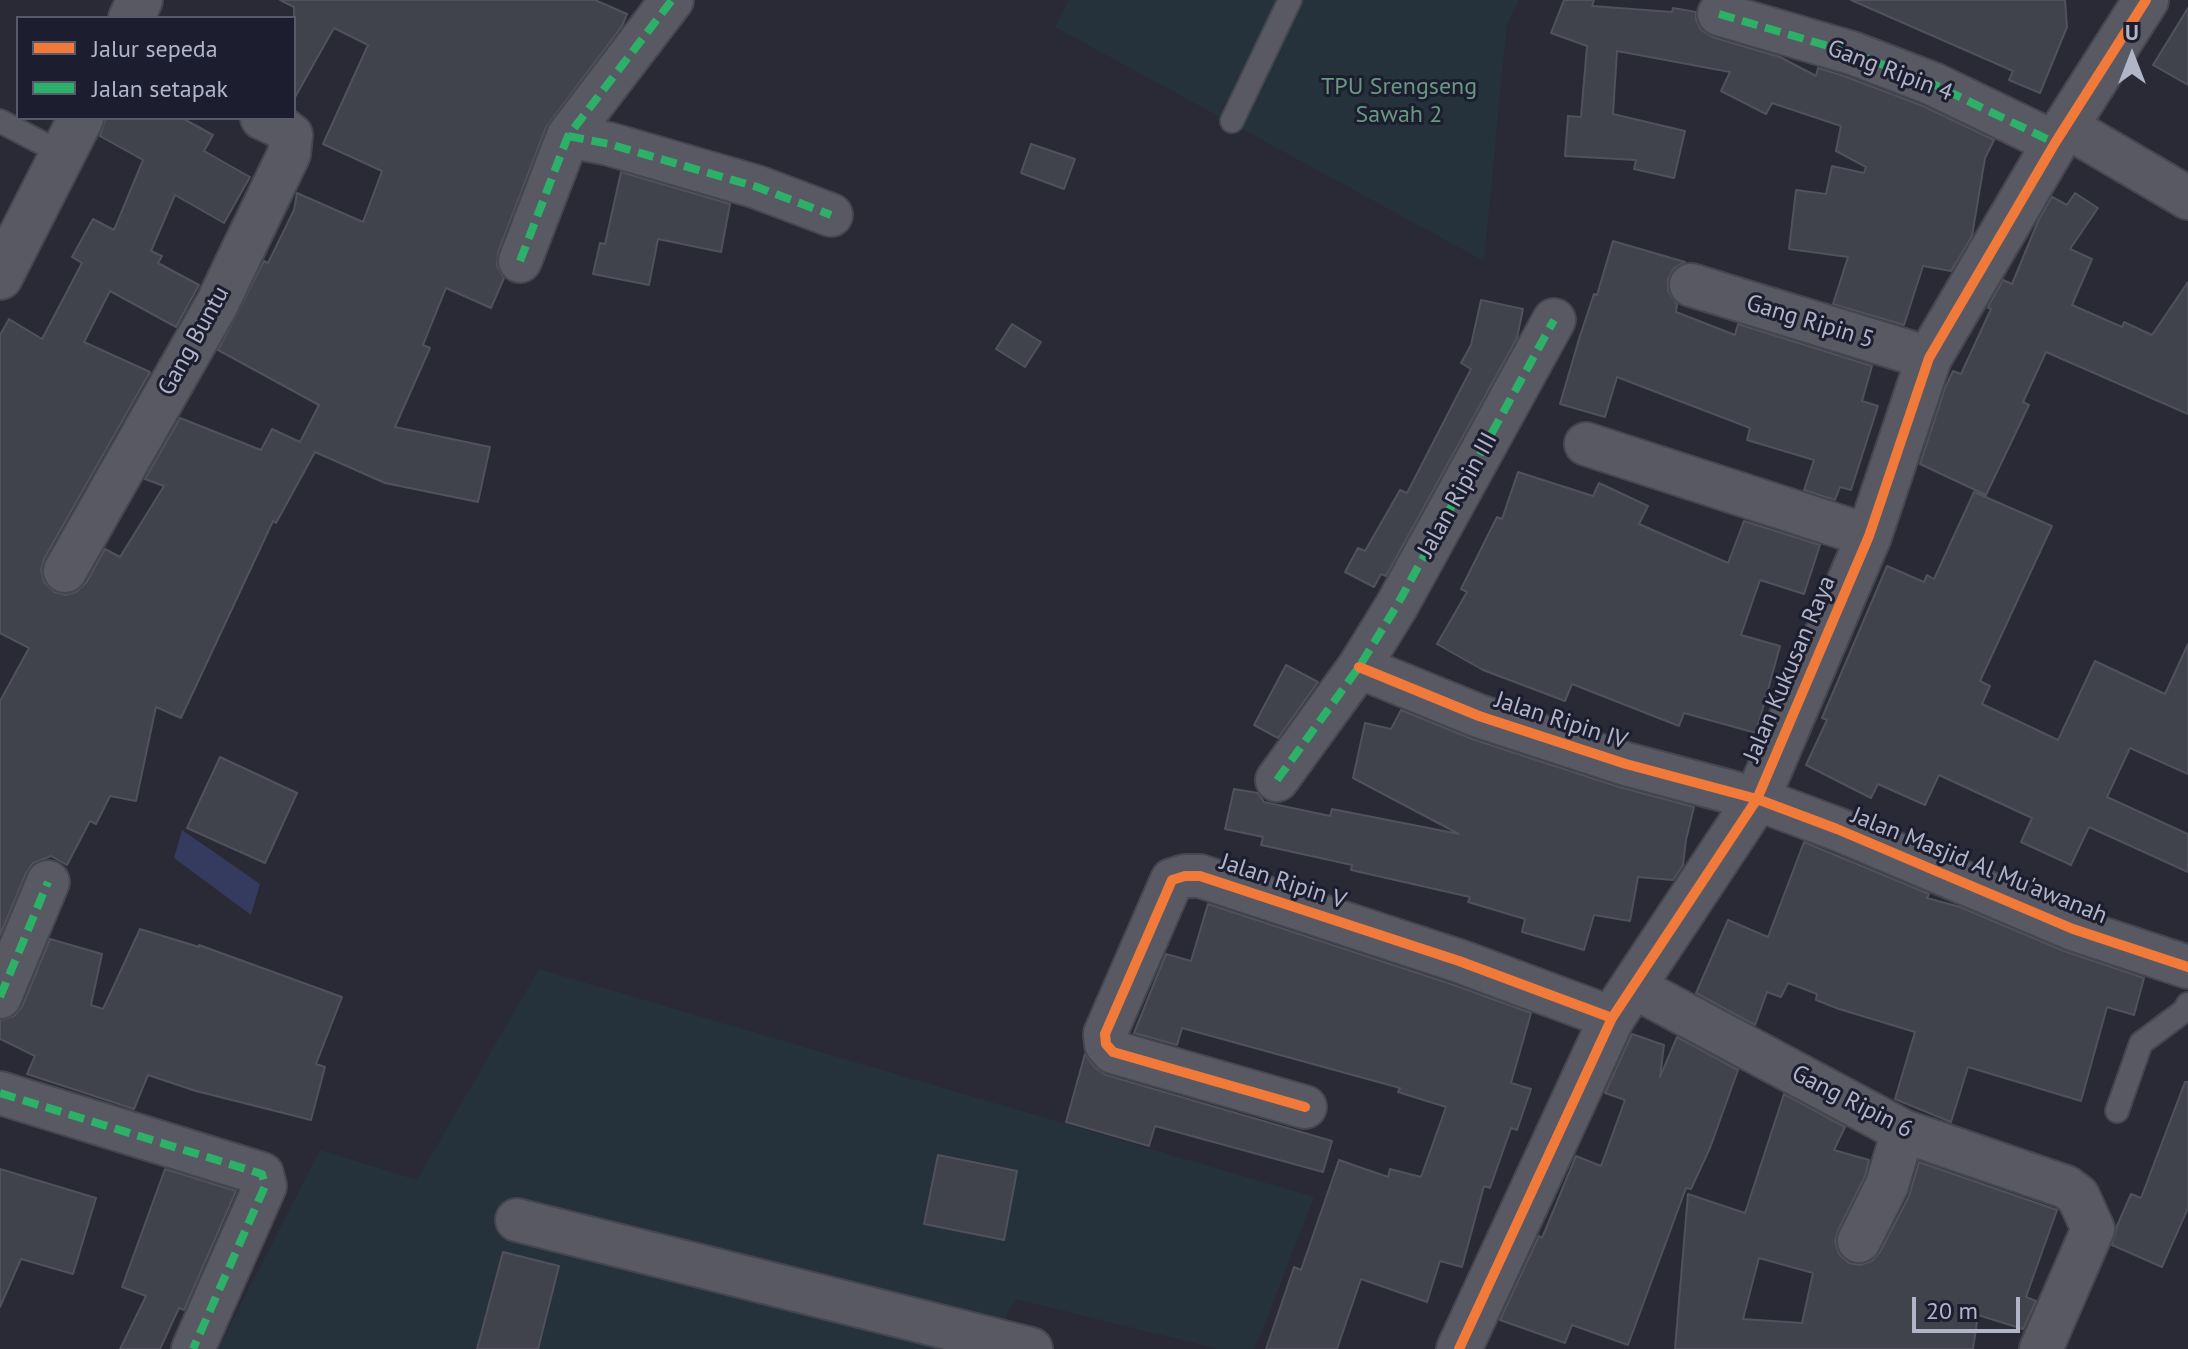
<!DOCTYPE html>
<style>
body{margin:0}
#map{position:relative;width:2188px;height:1349px;overflow:hidden;background:#292a35;font-family:"PT Sans",sans-serif}
canvas{display:block}
.legend{position:absolute;left:16px;top:16px;width:280px;height:104px;box-sizing:border-box;background:#1c1e30;border:2px solid #585a6c;margin:0;padding:10px 14px;list-style:none;font-size:24px;color:#b2b4c7}
.legend li{display:flex;align-items:center;gap:16px;height:40px}
.legend b{width:40px;border:2px solid #585a6c}
.north{position:absolute;left:2092px;top:16px;width:80px;height:80px;-webkit-text-stroke:6px #1c1e30;paint-order:stroke;rotate:0deg;font-size:22px;font-weight:700;line-height:32px;text-align:center;color:#b2b4c7}
.north::after{content:'';display:block;margin:auto;width:28px;height:36px;background:#b2b4c7;clip-path:polygon(50% 0,100% 100%,50% 72%,0 100%)}
.scale{position:absolute;left:1912px;top:1297px;width:108px;height:36px;box-sizing:border-box;border:4px solid #b2b4c7;border-top:0;padding-left:10px;font-size:24px;line-height:28px;white-space:nowrap;color:#b2b4c7;-webkit-text-stroke:6px #1c1e30;paint-order:stroke}
</style>
<div id="map">
<canvas width="2188" height="1349"></canvas>
<ul class="legend">
<li><b style="height:10px;background:#f17a3a"></b>Jalur sepeda</li>
<li><b style="height:10px;background:#2db169"></b>Jalan setapak</li>
</ul>
<div class="north">U</div>
<div class="scale">20 m</div>
</div>
<script>
const g = document.querySelector('canvas').getContext('2d');
g.lineJoin = 'round';
function fillPath(path, color) { g.fillStyle = color; g.fill(path, 'evenodd'); }
const poly = rows => new Path2D(rows.map(r => 'M' + r).join(''));
function stroke(path, color, width, dash) { g.strokeStyle = color; g.lineWidth = width; g.lineCap = dash ? 'butt' : 'round'; g.setLineDash(dash || []); g.stroke(path); }
function drawText(font, color, halo, rows, align = 'center') {
  g.font = font + ' "PT Sans",sans-serif'; g.lineWidth = 6; g.setLineDash([]); g.textBaseline = 'middle'; g.strokeStyle = halo; g.fillStyle = color; for (const [text, x, y, turn = 0] of rows) {
    g.save(); g.translate(x, y); g.rotate((+turn || 0) * Math.PI / 180); g.textAlign = isNaN(turn) ? turn : align; if (halo) g.strokeText(text, 0, 0); g.fillText(text, 0, 0); g.restore();
  }
}
fillPath(poly([
 [1069,0,1519,0,1507,24,1484,261,1055,27],
 [539,969,1314,1197,1255,1349,1218,1349,1016,1299,987,1349,218,1349,320,1150,417,1180]
]), '#26323b');
fillPath(poly([
 [182,830,260,884,251,915,174,858]
]), '#353b5e');
const building = poly([
 [280,0,595,0,627,14,622,26,546,127,498,252,497,266,504,278,491,308,446,288,423,345,430,348,395,427,490,447,478,502,385,483,315,452,276,523,273,521,181,718,156,707,136,801,110,796,96,824,90,821,67,865,51,856,33,863,26,873,0,935,0,701,29,648,0,633,0,335,9,319,42,339,82,263,72,257,93,219,114,230,143,160,100,136,106,118,182,118,213,135,204,151,250,177,224,223,175,195,151,251,162,256,158,263,199,285,176,327,110,291,84,342,150,372,44,559,41,570,44,582,54,592,66,595,76,592,86,583,105,549,120,557,164,486,145,479,180,418,261,450,272,429,300,442,319,405,218,350,264,261,268,263,294,210,297,193,363,222,382,171,323,144,368,45,334,28,294,99,294,7,280,0],
 [1564,0,1594,0,1592,6,1672,12,1673,8,1696,12,1696,20,1701,30,1712,37,1780,57,1816,76,1818,68,1844,76,1923,106,1994,140,1985,158,1972,236,1951,271,1923,266,1904,325,1833,304,1848,257,1789,249,1796,190,1826,194,1832,166,1864,173,1866,167,1836,151,1841,126,1772,103,1766,114,1721,91,1730,72,1617,51,1613,114,1685,131,1674,178,1634,169,1636,160,1565,156,1568,116,1581,117,1587,46,1551,33,1564,0],
 [1851,0,2065,0,2067,27,2040,93,2009,80,2013,71,1851,0],
 [2188,8,2188,85,2153,65,2188,8],
 [1031,144,1075,159,1064,189,1021,173,1031,144],
 [621,172,730,204,721,252,658,239,649,285,593,274,600,243,605,244,621,172],
 [2075,193,2098,208,2070,249,2092,259,2072,305,2122,327,2124,322,2152,335,2188,282,2188,414,2046,352,2023,402,2029,405,1986,495,1920,464,1945,388,1953,371,1961,374,1991,309,1988,308,1990,303,2003,280,2012,284,2039,219,2052,197,2067,205,2075,193],
 [1613,241,1685,262,1674,268,1668,279,1668,291,1677,304,1676,312,1735,335,1738,324,1872,366,1862,401,1878,406,1851,490,1840,487,1835,500,1804,490,1814,460,1747,440,1750,428,1617,377,1605,417,1560,404,1579,339,1594,294,1597,295,1613,241],
 [1481,300,1523,309,1517,338,1386,576,1381,574,1374,587,1345,572,1358,548,1365,551,1400,490,1407,493,1471,369,1461,363,1471,345,1481,300],
 [1012,324,1041,342,1025,367,996,349,1012,324],
 [1518,472,1593,496,1599,483,1648,506,1639,524,1728,563,1744,521,1820,545,1804,594,1760,580,1741,635,1780,646,1756,733,1684,713,1679,726,1572,684,1565,701,1483,670,1437,644,1467,592,1461,589,1497,517,1502,519,1518,472],
 [1974,492,2052,526,1980,681,1990,686,1982,704,2058,740,2095,661,2165,694,2188,644,2188,774,2130,748,2107,797,2188,834,2188,872,2089,827,2071,865,2021,842,2032,818,1939,775,1925,805,1878,784,1871,798,1806,765,1827,720,1822,718,1887,566,1924,582,1927,575,1934,579,1974,492],
 [1286,665,1318,682,1278,738,1254,725,1286,665],
 [1401,710,1472,739,1619,787,1694,807,1686,840,1683,865,1673,880,1638,877,1630,921,1594,915,1584,950,1522,932,1525,919,1468,902,1470,897,1351,870,1352,865,1261,845,1263,837,1225,829,1234,789,1258,793,1264,802,1330,816,1332,809,1459,834,1353,778,1365,723,1391,729,1401,710],
 [220,757,297,793,265,863,187,828,220,757],
 [1804,842,1929,894,1927,898,1960,907,2064,951,2144,978,2134,1015,2107,1007,2081,1101,1968,1067,1951,1122,1895,1099,1915,1032,1839,1009,1816,1000,1817,994,1788,983,1781,997,1767,992,1755,1025,1696,993,1728,920,1768,937,1804,842],
 [1208,904,1451,984,1531,1013,1511,1083,1531,1089,1517,1130,1511,1128,1490,1188,1484,1186,1462,1267,1440,1261,1427,1302,1361,1279,1337,1349,1266,1349,1294,1267,1301,1270,1339,1160,1388,1177,1390,1169,1421,1177,1446,1107,1398,1092,1400,1088,1182,1028,1177,1045,1134,1033,1166,954,1191,961,1208,904],
 [140,929,199,947,199,945,342,997,316,1064,325,1067,311,1120,196,1091,148,1075,134,1109,27,1074,35,1056,0,1039,0,1020,14,1016,22,1007,50,939,102,954,91,1005,103,1009,140,929],
 [1632,1034,1664,1045,1660,1077,1677,1037,1738,1070,1710,1148,1691,1189,1686,1188,1628,1345,1572,1325,1565,1343,1500,1320,1539,1236,1542,1238,1576,1156,1601,1166,1625,1100,1605,1093,1632,1034],
 [1085,1054,1095,1068,1106,1075,1332,1141,1323,1172,1155,1126,1149,1146,1066,1122,1085,1054],
 [2185,1082,2188,1082,2188,1208,2162,1267,2112,1245,2117,1226,2131,1194,2141,1198,2185,1082],
 [1784,1094,1845,1127,1834,1150,1869,1160,1865,1176,1838,1230,1835,1242,1839,1254,1849,1263,1860,1265,1872,1261,1880,1252,1909,1196,1919,1162,2057,1210,2026,1297,2036,1301,2023,1329,1978,1315,1973,1349,1675,1349,1688,1194,1745,1213,1784,1094],
 [1759,1258,1813,1273,1802,1323,1743,1319,1759,1258],
 [938,1155,1017,1171,1004,1240,924,1224,938,1155],
 [0,1169,96,1198,73,1274,21,1259,0,1307,0,1169],
 [165,1169,236,1191,184,1310,179,1308,160,1349,120,1349,146,1296,122,1287,165,1169],
 [503,1252,559,1266,538,1349,477,1349,503,1252]
]);
fillPath(building, '#40424c');
stroke(building, '#51515d', 2);
const service = poly([
 [0,121,63,154],
 [1232,121,1290,0],
 [2117,1111,2141,1043,2184,1011,2188,1004]
]);
const minor = poly([
 [1719,14,1852,53,1933,84,2055,143],
 [2067,127,2188,198],
 [568,136,609,144,757,187,831,215],
 [520,261,568,136,672,0],
 [1691,285,1929,358],
 [1586,444,1869,536],
 [65,571,217,304,289,154,291,135,279,126,262,118],
 [1359,667,1479,716,1626,764,1757,799,1837,829,2073,929,2188,967],
 [1277,780,1359,667,1396,607,1554,320],
 [1634,987,1903,1131,2066,1187,2078,1196,2093,1229,2041,1349],
 [0,997,48,882],
 [0,1093,262,1174,265,1186,193,1349],
 [1305,1107,1113,1052,1106,1044,1105,1034,1172,880,1185,876,1200,876,1459,961,1612,1018],
 [517,1220,1031,1349],
 [1859,1241,1887,1185,1903,1131]
]);
const tertiary = poly([
 [131,18,140,0],
 [0,277,81,118],
 [1459,1349,1612,1018,1757,799,1869,536,1929,358,2055,143,2146,0]
]);
stroke(service, '#45464f', 26);
stroke(minor, '#45464f', 46);
stroke(tertiary, '#45464f', 48);
stroke(service, '#585963', 22);
stroke(minor, '#585963', 42);
stroke(tertiary, '#585963', 44);
stroke(poly([
 [1719,14,1852,53,1933,84,2055,143],
 [568,136,609,144,757,187,831,215],
 [520,261,568,136,672,0],
 [1277,780,1359,667,1396,607,1554,320],
 [0,997,48,882],
 [0,1093,262,1174,265,1186,193,1349]
]), '#2db169', 8, [16, 8]);
stroke(poly([
 [1359,667,1479,716,1626,764,1757,799,1837,829,2073,929,2188,967],
 [1305,1107,1113,1052,1106,1044,1105,1034,1172,880,1185,876,1200,876,1459,961,1612,1018],
 [1459,1349,1612,1018,1757,799,1869,536,1929,358,2055,143,2146,0]
]), '#f17a3a', 10);
drawText('24px', '#b2b4c7', '#1c1e30', [
 ["Gang Ripin 4",1890,71,21],
 ["Gang Ripin 5",1810,322,17],
 ["Gang Buntu",194,341,-61],
 ["Jalan Ripin III",1458,495,-61],
 ["Jalan Kukusan Raya",1790,669,-67],
 ["Jalan Ripin IV",1561,721,18],
 ["Jalan Masjid Al Mu'awanah",1979,866,22],
 ["Jalan Ripin V",1283,882,18],
 ["Gang Ripin 6",1852,1102,27]
]);
drawText('24px', '#699881', '#1c1e30', [
 ["TPU Srengseng",1399,87],
 ["Sawah 2",1399,115]
]);
</script>
